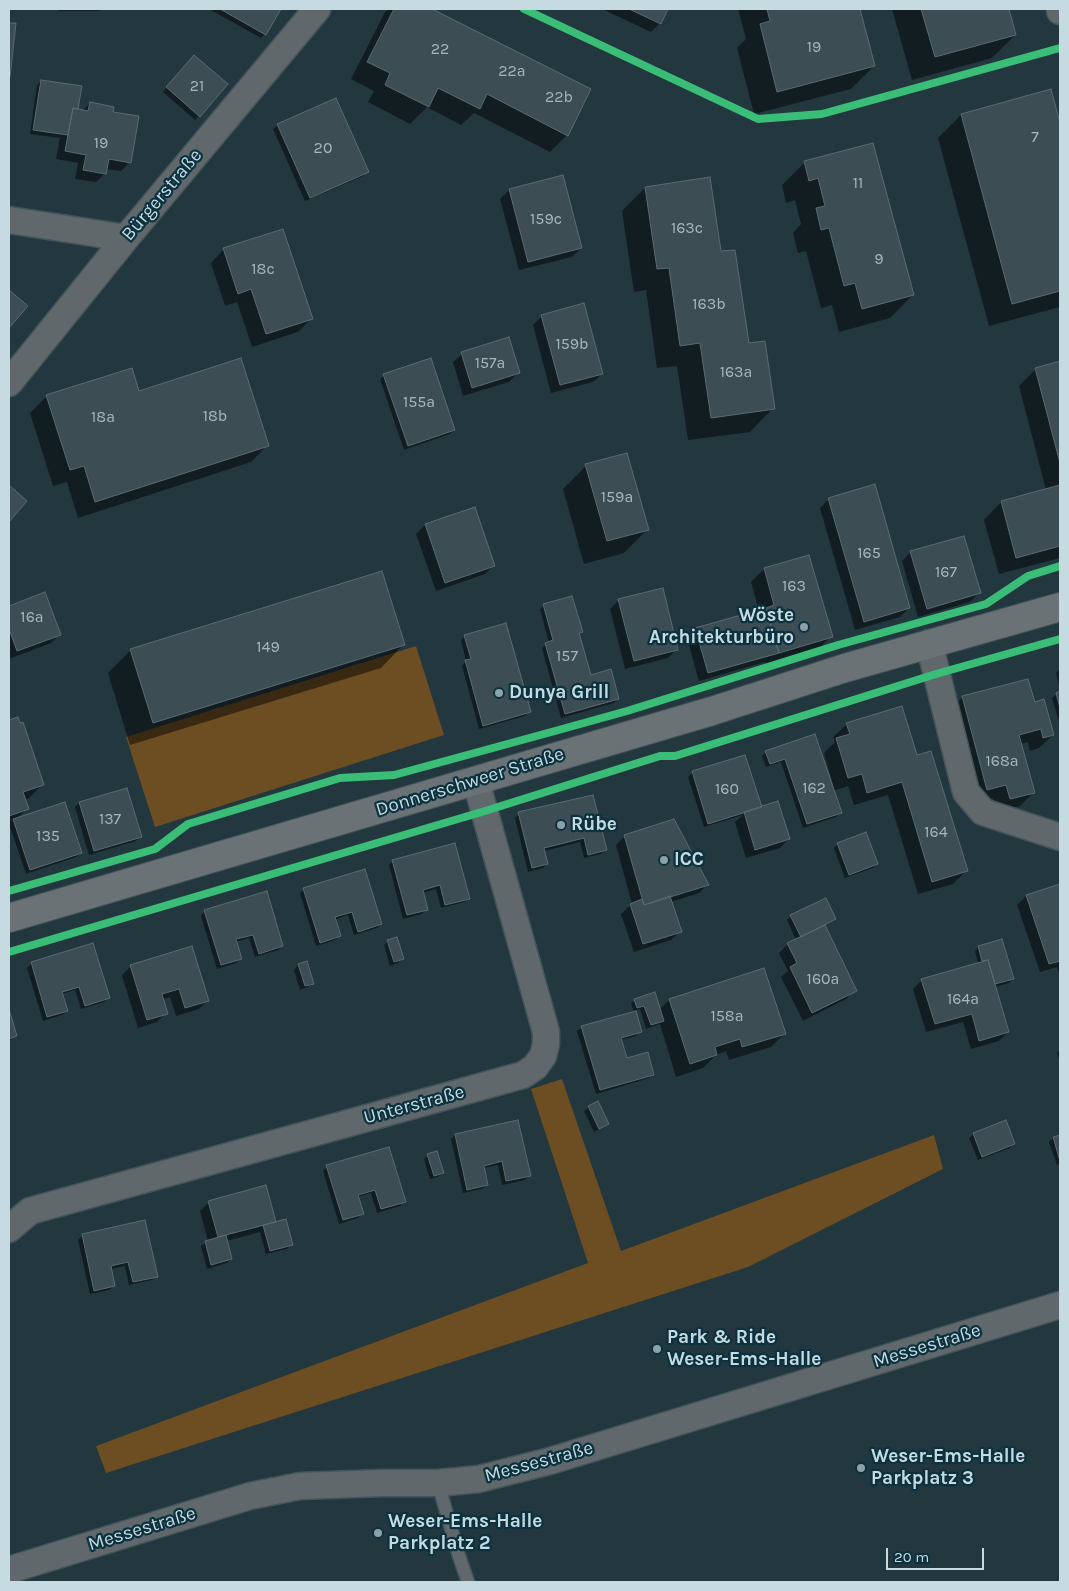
<!DOCTYPE html>
<meta charset="utf-8">
<style>
body{margin:0}
#map{position:relative;width:1069px;height:1591px;overflow:hidden;background:#23373f;font-family:Karla,sans-serif}
canvas{display:block}
.frame{position:absolute;inset:0;border:10px solid #c6dae2;pointer-events:none}
.scale{position:absolute;left:886px;top:1548px;width:98px;height:22px;box-sizing:border-box;border:2px solid #c6dae2;border-top:0;padding-left:6px;font-size:15px;line-height:18px;white-space:nowrap;color:#c6dae2;-webkit-text-stroke:4px #0c323f;paint-order:stroke}
</style>
<div id="map">
<canvas width="1069" height="1591"></canvas>
<div class="frame"></div>
<div class="scale">20 m</div>
</div>
<script>
const g = document.querySelector('canvas').getContext('2d');
g.lineJoin = 'round';
function fillPath(path, color) { g.fillStyle = color; g.fill(path, 'evenodd'); }
const poly = rows => new Path2D(rows.map(r => 'M' + r).join(''));
function stroke(path, color, width, dash) { g.strokeStyle = color; g.lineWidth = width; g.lineCap = dash ? 'butt' : 'round'; g.setLineDash(dash || []); g.stroke(path); }
function drawText(font, color, halo, rows, align = 'center') {
  g.font = font + ' Karla,sans-serif'; g.lineWidth = 4.5; g.setLineDash([]); g.textBaseline = 'middle'; g.strokeStyle = halo; g.fillStyle = color; for (const [text, x, y, turn = 0] of rows) {
    g.save(); g.translate(x, y); g.rotate((+turn || 0) * Math.PI / 180); g.textAlign = isNaN(turn) ? turn : align; if (halo) g.strokeText(text, 0, 0); g.fillText(text, 0, 0); g.restore();
  }
}
fillPath(poly([
 [416,646,444,735,155,827,126,737],
 [562,1079,621,1251,934,1135,943,1169,748,1267,106,1473,96,1446,588,1263,531,1089]
]), '#6d4d22');
fillPath(poly([
 [59,9,101,9,99,11,59,11],
 [209,9,280,9,265,34,261,38],
 [389,9,429,9,590,90,567,135,550,152,474,113,461,125,427,107,410,124,368,102,374,91,351,79,385,12],
 [602,9,666,9,660,23,651,32],
 [738,9,859,9,874,66,851,89,754,114,737,48,746,39],
 [892,9,1008,9,1015,35,992,58,912,80],
 [9,24,15,24,9,77],
 [190,60,199,116,195,120,163,92],
 [41,81,76,110,82,111,90,103,112,113,130,162,121,171,106,169,105,173,96,182,75,179,78,163,56,159,60,138,30,134,37,85],
 [1050,91,1060,128,1060,307,989,326,938,138,961,115],
 [278,125,367,172,363,176,305,201,273,129],
 [872,144,913,295,890,318,839,332,832,305,821,308,806,251,798,253,793,233,801,224,795,200,786,203,782,185,805,162],
 [562,176,581,248,572,257,519,270,500,199,509,190],
 [645,188,720,253,748,345,773,408,750,432,688,440,677,366,657,368,646,290,634,292,622,211],
 [224,249,311,319,298,332,252,347,237,302,225,306,211,263],
 [542,316,602,374,593,382,551,393,533,325],
 [462,354,518,373,509,382,463,396,453,362],
 [1060,362,1060,558,999,574,984,520,1001,502,1046,490,1019,386,1036,369],
 [384,375,454,430,450,434,404,450,380,379],
 [138,392,268,445,251,462,78,518,67,482,53,486,30,413,47,396],
 [586,466,647,530,624,553,584,564,563,489],
 [829,499,909,608,900,617,855,630,820,508],
 [475,508,494,565,485,574,436,591,416,534,425,525],
 [911,552,979,593,970,602,918,617,902,561],
 [764,569,831,636,818,650,766,665,765,662,699,681,687,638,696,629,759,611,751,582],
 [44,593,60,634,51,643,9,659,9,607],
 [619,600,677,649,668,658,625,669,610,609],
 [544,605,581,632,578,635,590,676,618,699,614,703,561,718,542,648,549,643,540,609],
 [465,636,529,712,525,716,479,729,462,666,466,661,461,640],
 [404,644,381,668,130,745,108,673,131,650],
 [1060,669,1060,689,1056,673],
 [1060,693,1060,725,1052,698,1057,694],
 [963,697,1034,703,1053,735,1039,748,1030,751,1028,742,1020,744,1033,793,1020,806,996,812,993,798,974,803,949,710],
 [17,718,42,785,29,798,24,800,27,809,16,819,81,853,76,857,26,874,9,824,9,721],
 [847,724,916,756,966,871,953,884,918,894,888,795,854,805,848,786,833,791,840,813,836,817,803,828,781,762,766,767,762,756,766,752,815,736,831,785,833,785,824,753,835,742,833,737],
 [745,757,761,808,789,839,780,848,746,858,735,822,743,815,704,827,688,777,692,773],
 [126,789,140,836,136,841,89,855,75,807,79,803],
 [592,796,605,850,601,854,584,858,580,842,544,851,547,864,543,868,528,872,515,818,519,814],
 [625,836,708,884,699,893,671,902,680,932,671,940,634,952,621,914,632,904,616,845],
 [838,844,877,864,873,868,845,878,834,848],
 [393,861,469,898,464,902,441,908,436,889,422,893,426,909,422,914,403,919,389,865],
 [1060,885,1060,976,1057,967,1040,972,1017,905,1026,896],
 [304,889,381,924,377,928,354,935,348,915,334,920,339,936,335,940,316,946,300,893],
 [205,911,282,946,278,950,255,957,249,938,235,942,240,959,236,963,217,969,201,916],
 [791,916,835,919,824,926,855,990,846,999,803,1021,781,977,788,971,779,953,788,944,796,940,787,920],
 [388,941,402,959,398,963,390,966,384,945],
 [92,945,108,998,104,1002,81,1009,75,990,61,994,67,1011,62,1015,43,1021,27,968,31,964],
 [979,947,1013,979,1009,983,995,987,1008,1032,999,1041,971,1049,963,1022,926,1032,913,989,922,980,978,964,975,951],
 [307,963,313,983,308,987,300,990,294,970,298,965],
 [131,966,208,1000,199,1009,176,1016,170,997,162,1000,166,1013,157,1022,138,1028,122,975],
 [635,1000,659,1010,669,1000,784,1034,771,1047,729,1060,726,1051,716,1055,703,1068,676,1077,660,1024,646,1029,640,1009,634,1011,640,1031,636,1036,620,1040,626,1060,653,1074,649,1078,596,1094,577,1031,582,1027,634,1012,631,1004],
 [9,1013,16,1036,9,1041],
 [1060,1050,1060,1062,1057,1053],
 [589,1107,608,1123,603,1127,594,1132,584,1111],
 [973,1134,1014,1144,1010,1148,978,1160,969,1138],
 [455,1135,529,1176,525,1180,502,1185,498,1165,483,1168,487,1185,482,1189,463,1193,451,1139],
 [1060,1136,1060,1164,1057,1165,1049,1142,1053,1138],
 [428,1155,442,1173,438,1177,430,1179,424,1159],
 [327,1167,404,1201,400,1206,377,1213,371,1193,357,1197,362,1214,358,1218,339,1224,323,1171],
 [209,1202,275,1223,292,1244,287,1249,266,1254,260,1232,226,1241,231,1259,227,1263,207,1269,201,1246,208,1241,200,1211],
 [82,1236,156,1276,152,1280,129,1285,125,1266,110,1269,114,1285,110,1290,90,1294,78,1240]
]), '#0007');
const building = poly([
 [220,9,281,9,266,35,220,9],
 [394,9,432,9,591,89,568,136,487,94,480,109,438,88,429,107,385,85,390,73,367,62,394,9],
 [629,9,668,9,661,24,629,9],
 [767,9,860,9,875,66,777,92,760,24,770,21,767,9],
 [921,9,1009,9,1016,35,935,57,921,9],
 [9,23,16,23,10,77,9,77,9,23],
 [194,55,228,84,200,117,166,87,194,55],
 [41,80,82,86,78,109,73,108,68,135,33,130,41,80],
 [1051,89,1060,123,1060,291,1012,304,961,114,1051,89],
 [336,98,369,172,310,198,277,124,336,98],
 [90,102,114,107,113,112,139,116,131,163,109,159,106,174,83,170,86,155,65,151,73,108,88,111,90,102],
 [873,143,914,295,862,309,855,283,844,286,829,228,821,230,816,208,825,206,818,178,809,181,804,161,873,143],
 [563,175,582,248,528,262,509,189,563,175],
 [710,177,721,251,735,250,749,343,765,341,775,409,711,418,700,343,680,346,669,268,657,269,645,187,710,177],
 [283,229,313,319,266,334,251,289,238,294,223,248,283,229],
 [9,290,28,306,9,328,9,290],
 [584,303,603,374,560,385,541,315,584,303],
 [509,337,520,373,472,388,461,352,509,337],
 [241,358,269,446,95,502,84,466,70,470,46,395,132,368,139,391,241,358],
 [431,358,455,430,408,446,383,374,431,358],
 [1060,361,1060,463,1035,368,1060,361],
 [627,453,649,530,607,541,585,464,627,453],
 [875,484,910,608,864,622,828,498,875,484],
 [9,485,27,501,9,522,9,485],
 [1060,485,1060,546,1016,558,1001,501,1060,485],
 [475,507,495,566,445,583,425,524,475,507],
 [964,536,981,593,927,609,910,551,964,536],
 [809,555,833,637,779,653,766,608,774,605,764,568,809,555],
 [382,571,405,645,153,723,130,649,382,571],
 [663,588,678,650,634,661,618,599,663,588],
 [45,592,61,635,17,651,9,629,9,606,45,592],
 [572,596,583,632,579,633,591,675,611,669,619,699,565,714,545,643,553,640,543,604,572,596],
 [766,608,779,653,708,673,695,628,766,608],
 [506,623,531,712,483,726,465,660,471,659,464,635,506,623],
 [1028,679,1035,702,1044,699,1054,735,1043,738,1041,729,1019,735,1035,793,1010,799,1006,785,987,790,962,696,1028,679],
 [1060,691,1060,708,1056,693,1060,691],
 [902,706,917,755,931,751,968,871,932,882,902,782,867,793,862,774,848,778,836,738,850,734,846,723,902,706],
 [18,717,20,723,23,722,44,785,23,792,29,809,9,816,9,720,18,717],
 [815,734,842,813,807,824,785,759,770,764,765,751,815,734],
 [745,755,762,807,708,824,692,771,745,755],
 [127,788,142,837,94,851,79,802,127,788],
 [593,795,607,850,588,855,584,838,544,848,548,864,532,868,518,812,593,795],
 [778,801,790,839,755,850,744,812,778,801],
 [65,802,82,853,30,870,13,819,65,802],
 [674,819,709,885,644,905,624,835,674,819],
 [866,832,878,864,849,875,837,843,866,832],
 [455,843,470,899,445,905,440,885,423,890,428,910,407,915,392,860,455,843],
 [365,869,382,924,358,932,352,912,335,917,341,936,320,943,303,888,365,869],
 [1060,884,1060,961,1049,964,1026,895,1060,884],
 [267,891,283,946,259,954,253,935,236,939,242,959,221,965,204,910,267,891],
 [670,896,682,932,643,944,630,904,642,899,644,905,670,896],
 [826,898,836,919,801,937,790,915,826,898],
 [825,925,857,991,812,1013,790,967,797,963,787,943,825,925],
 [397,937,404,959,394,962,387,940,397,937],
 [1002,939,1014,979,995,984,988,960,982,961,978,946,1002,939],
 [93,943,110,998,85,1006,79,987,62,992,68,1011,47,1017,31,962,93,943],
 [192,946,209,1001,185,1008,179,989,162,994,168,1014,147,1020,130,965,192,946],
 [988,960,1009,1032,979,1041,972,1014,935,1024,921,979,988,960],
 [307,961,314,984,305,986,298,964,307,961],
 [764,968,786,1034,742,1047,740,1039,715,1047,717,1055,690,1064,669,999,764,968],
 [655,992,664,1021,651,1025,644,1006,637,1008,634,999,655,992],
 [9,1009,17,1036,9,1039,9,1009],
 [636,1011,642,1032,621,1038,627,1058,648,1052,654,1075,600,1090,581,1026,636,1011],
 [598,1101,609,1124,599,1129,588,1106,598,1101],
 [518,1120,531,1176,506,1181,502,1161,484,1166,488,1185,467,1190,455,1134,518,1120],
 [1006,1120,1015,1144,982,1157,973,1133,1006,1120],
 [1060,1135,1060,1161,1053,1137,1060,1135],
 [389,1147,406,1202,381,1209,375,1190,358,1195,364,1214,343,1220,326,1165,389,1147],
 [437,1151,444,1173,434,1176,427,1154,437,1151],
 [266,1185,276,1222,218,1237,208,1201,266,1185],
 [286,1219,293,1245,270,1251,263,1225,286,1219],
 [145,1220,158,1277,133,1282,128,1262,111,1266,115,1286,94,1291,82,1234,145,1220],
 [226,1235,232,1259,211,1265,205,1241,226,1235]
]);
fillPath(building, '#3d4d54');
stroke(building, '#5b6b72', 1);
const lane = poly([
 [438,1483,459,1556,468,1582]
]);
const street = poly([
 [1060,9,1060,11],
 [9,220,126,238],
 [9,383,126,238,317,9],
 [929,643,966,792,983,812,1060,837],
 [9,1229,30,1211,523,1075,535,1067,543,1056,546,1044,546,1032,476,781],
 [9,1570,250,1496,300,1486,382,1483,438,1483,479,1479,550,1461,1060,1305]
]);
const secondary = poly([
 [9,918,712,711,845,668,1060,607]
]);
stroke(lane, '#43545a', 15);
stroke(street, '#43545a', 29);
stroke(secondary, '#43545a', 30);
stroke(lane, '#60686b', 12);
stroke(street, '#60686b', 26);
stroke(secondary, '#6a7276', 28);
stroke(poly([
 [524,9,758,119,822,114,1060,48],
 [9,891,155,849,188,824,340,778,394,775,555,731,627,711,838,645,986,604,1028,576,1060,566],
 [9,952,485,811,660,756,675,756,936,674,1060,639]
]), '#3abd76', 8);
for (const [x, y, r, color] of [
 [804,627,5,"#8da1a9"],
 [499,693,5,"#8da1a9"],
 [561,825,5,"#8da1a9"],
 [664,860,5,"#8da1a9"],
 [657,1349,5,"#8da1a9"],
 [861,1468,5,"#8da1a9"],
 [378,1533,5,"#8da1a9"]
]) { const dot = new Path2D(); dot.arc(x, y, r, 0, 2 * Math.PI); g.fillStyle = color; g.fill(dot); stroke(dot, '#0c323f', 2); }
drawText('16px', '#a4b7be', null, [
 ["19",814,47],
 ["22",440,49],
 ["22a",512,71],
 ["21",197,86],
 ["22b",559,97],
 ["7",1035,137],
 ["19",101,143],
 ["20",323,148],
 ["11",858,183],
 ["159c",546,219],
 ["163c",687,228],
 ["9",879,259],
 ["18c",263,269],
 ["163b",709,304],
 ["159b",572,344],
 ["157a",490,363],
 ["163a",736,372],
 ["155a",419,402],
 ["18b",215,416],
 ["18a",103,417],
 ["159a",617,497],
 ["165",869,553],
 ["167",946,572],
 ["163",794,586],
 ["16a",32,617],
 ["149",268,647],
 ["157",567,656],
 ["168a",1002,761],
 ["162",814,788],
 ["160",727,789],
 ["137",110,819],
 ["164",936,832],
 ["135",48,836],
 ["160a",823,979],
 ["164a",963,999],
 ["158a",727,1016]
]);
drawText('19px', '#c6dae2', '#0c323f', [
 ["Bürgerstraße",162,195,-50],
 ["Donnerschweer Straße",470,782,-17],
 ["Unterstraße",414,1105,-15],
 ["Messestraße",927,1346,-17],
 ["Messestraße",539,1462,-15],
 ["Messestraße",142,1529,-17]
]);
drawText('bold 19px', '#c6dae2', '#0c323f', [
 ["Wöste",794,616,"right"],
 ["Architekturbüro",794,638,"right"],
 ["Dunya Grill",509,693],
 ["Rübe",571,825],
 ["ICC",674,860],
 ["Park & Ride",667,1338],
 ["Weser-Ems-Halle",667,1360],
 ["Weser-Ems-Halle",871,1457],
 ["Parkplatz 3",871,1479],
 ["Weser-Ems-Halle",388,1522],
 ["Parkplatz 2",388,1544]
], 'left');
</script>
